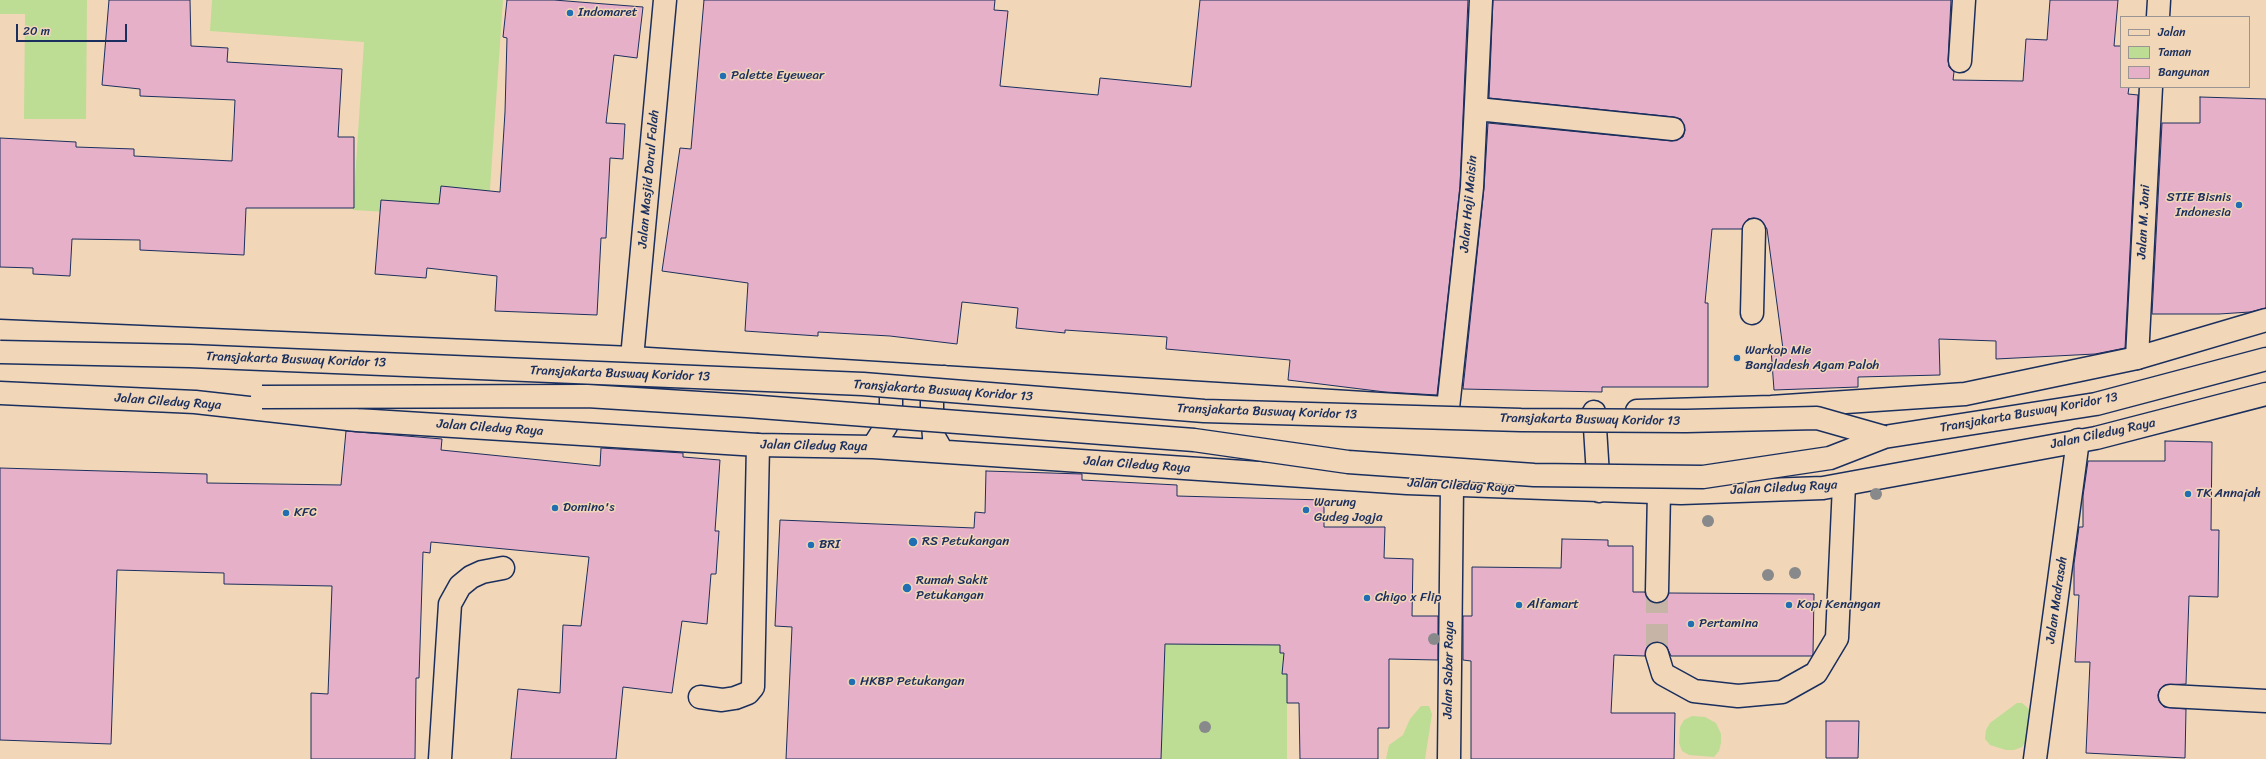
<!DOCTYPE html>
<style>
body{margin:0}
#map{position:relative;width:2266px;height:759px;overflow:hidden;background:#f1d7b8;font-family:Sriracha,sans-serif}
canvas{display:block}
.legend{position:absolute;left:2120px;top:16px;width:130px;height:72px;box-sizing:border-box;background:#f1d7b8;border:1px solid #9b9494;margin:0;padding:5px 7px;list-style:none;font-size:12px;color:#1b2f5e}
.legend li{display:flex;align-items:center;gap:8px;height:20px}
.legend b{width:20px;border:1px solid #9b9494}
.scale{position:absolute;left:16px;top:24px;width:111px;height:18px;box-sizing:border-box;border:2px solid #1b2f5e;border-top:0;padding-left:5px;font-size:12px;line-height:14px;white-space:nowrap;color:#1b2f5e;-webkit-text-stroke:3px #f1d7b8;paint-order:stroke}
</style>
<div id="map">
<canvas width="2266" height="759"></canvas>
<ul class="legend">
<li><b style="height:5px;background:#f1d7b8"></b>Jalan</li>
<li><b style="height:11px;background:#bddc94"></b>Taman</li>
<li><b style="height:11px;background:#e6b0c9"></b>Bangunan</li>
</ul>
<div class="scale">20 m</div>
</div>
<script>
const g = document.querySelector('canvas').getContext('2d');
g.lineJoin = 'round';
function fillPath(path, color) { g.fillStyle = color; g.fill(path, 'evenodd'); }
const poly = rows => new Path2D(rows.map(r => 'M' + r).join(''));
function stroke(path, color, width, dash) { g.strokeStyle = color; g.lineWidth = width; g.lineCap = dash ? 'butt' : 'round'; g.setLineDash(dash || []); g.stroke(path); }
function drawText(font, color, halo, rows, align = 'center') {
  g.font = font + ' Sriracha,sans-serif'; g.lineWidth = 3; g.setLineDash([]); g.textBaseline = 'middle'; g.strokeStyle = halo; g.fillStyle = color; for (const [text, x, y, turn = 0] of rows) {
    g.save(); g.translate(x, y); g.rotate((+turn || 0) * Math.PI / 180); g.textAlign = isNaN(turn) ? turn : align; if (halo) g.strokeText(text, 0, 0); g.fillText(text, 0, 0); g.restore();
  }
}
fillPath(poly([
 [0,0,87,0,86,119,24,119,25,14,0,14],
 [212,0,503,0,488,218,353,210,364,42,210,31],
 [1165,643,1280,645,1287,653,1282,674,1287,674,1287,759,1161,759],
 [2017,703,2022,703,2029,709,2030,733,2026,741,2022,747,2014,750,2006,750,1990,745,1985,739,1986,730,1990,723],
 [1421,706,1429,706,1432,714,1425,759,1386,759,1389,745,1403,735,1410,719],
 [1692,716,1705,717,1716,723,1721,734,1721,743,1719,751,1714,757,1689,755,1682,751,1679,743,1680,727,1684,720]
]), '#bddc94');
const building = poly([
 [109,0,190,0,191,46,228,48,227,62,342,69,338,137,354,137,354,208,246,208,244,255,140,250,140,240,72,239,70,276,33,274,33,268,0,267,0,138,76,142,76,147,134,149,134,156,232,161,235,100,140,96,140,89,102,85,109,0],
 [507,0,554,0,643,7,637,58,614,55,606,123,625,124,623,159,610,158,606,238,601,238,597,315,495,311,497,276,427,268,426,278,375,274,381,200,439,204,441,186,500,192,505,112,507,38,503,37,507,0],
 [704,0,995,0,994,10,1008,11,1000,86,1098,95,1100,78,1191,87,1200,0,1468,0,1460,186,1437,395,1385,392,1288,380,1290,360,1166,349,1167,337,1065,330,1065,333,1016,328,1018,308,962,302,957,344,890,336,818,332,818,336,745,331,748,283,662,271,680,148,691,149,704,0],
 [1493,0,1951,0,1948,60,1949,67,1954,72,1953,80,2023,81,2026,39,2047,40,2050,0,2118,0,2114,46,2121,46,2121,87,2129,87,2128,94,2138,95,2125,348,2095,354,1996,359,1996,341,1939,339,1940,375,1858,377,1858,387,1774,390,1771,349,1783,349,1767,229,1761,220,1754,218,1748,219,1742,229,1712,229,1705,303,1708,303,1708,387,1602,387,1602,392,1463,389,1484,188,1488,123,1672,141,1683,137,1685,130,1681,119,1674,117,1489,98,1493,0],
 [2200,97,2266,99,2266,308,2250,312,2219,314,2152,314,2162,123,2200,123,2200,97],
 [346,431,442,439,441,450,600,466,601,448,683,453,683,457,720,460,715,531,719,531,716,574,711,574,707,624,682,621,672,693,623,687,616,759,511,759,518,689,560,693,563,625,581,626,589,557,431,542,430,553,423,552,419,678,416,678,415,759,311,759,311,693,328,694,332,586,224,584,224,573,117,570,111,744,0,740,0,468,207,474,207,483,341,485,346,431],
 [2165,441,2212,442,2211,530,2219,530,2218,597,2189,596,2186,684,2165,685,2160,689,2158,695,2159,701,2164,707,2186,709,2185,758,2086,753,2090,662,2075,662,2079,595,2074,595,2074,564,2079,527,2083,527,2083,496,2088,461,2165,461,2165,441],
 [986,471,1082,474,1082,480,1177,485,1177,496,1324,500,1324,527,1385,527,1384,558,1413,559,1412,616,1438,616,1438,660,1389,659,1389,728,1378,728,1378,759,1300,759,1299,703,1287,703,1287,674,1282,674,1284,653,1280,653,1280,645,1165,644,1161,759,786,759,792,627,775,626,780,520,974,528,975,512,985,513,986,471],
 [1562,539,1608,540,1608,546,1633,546,1633,592,1645,592,1650,601,1656,603,1663,602,1669,593,1814,594,1813,654,1812,656,1671,656,1666,645,1659,642,1648,645,1645,656,1614,655,1611,713,1675,713,1674,759,1471,759,1471,661,1463,660,1463,616,1472,616,1472,567,1561,568,1562,539],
 [1826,721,1859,721,1858,758,1826,758,1826,721]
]);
fillPath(building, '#e6b0c9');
stroke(building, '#1b2f5e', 1);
stroke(poly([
 [1657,591,1657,654]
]), '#c6b5a6', 22, [22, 11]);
const minor = poly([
 [2158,17,2159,0],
 [1960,61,1964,0],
 [1477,109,1673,129],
 [1752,313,1754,230],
 [632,358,665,0],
 [2137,358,2151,87],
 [1448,408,1472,187,1481,0],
 [1884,437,2096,404,2266,359],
 [1657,591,1659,492],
 [1657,654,1663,674,1694,691,1738,696,1782,692,1816,673,1837,638,1844,485],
 [2170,696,2266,701],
 [700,697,722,700,735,698,748,693,753,687,758,445],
 [440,759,450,604,460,586,471,577,482,572,503,568],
 [1449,759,1452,486],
 [2035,759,2078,440]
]);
const major = poly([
 [0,331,632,358,1445,408],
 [0,393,195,402,357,420,758,445,873,447,1407,483,1681,493,1823,488,2096,438,2266,394],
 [1637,411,1771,407,1965,394,2137,358,2266,320],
 [1594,412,1599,491],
 [873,447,886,426,891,410,891,384,884,374],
 [942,451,934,437,932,412,932,399,937,383,944,377]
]);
stroke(minor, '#1b2f5e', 25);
stroke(major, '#1b2f5e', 25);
stroke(minor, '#f1d7b8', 22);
stroke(major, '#f1d7b8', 22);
const minorBridge = poly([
 [0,352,190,356,863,384,1204,411,1521,420,1686,421,1817,418,1884,437],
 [262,397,587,396,747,406,1194,440,1348,462,1534,475,1703,477,1830,458,1884,437]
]);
stroke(minorBridge, '#1b2f5e', 25, []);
stroke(minorBridge, '#f1d7b8', 22);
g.fillStyle = '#88898b';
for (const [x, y] of [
 [1876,494],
 [1708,521],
 [1795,573],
 [1768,575],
 [1434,639],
 [1205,727]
]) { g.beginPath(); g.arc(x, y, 6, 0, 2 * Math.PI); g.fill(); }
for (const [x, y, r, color] of [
 [570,13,4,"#1f6fb2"],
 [723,76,4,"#1f6fb2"],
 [2239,205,4,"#1f6fb2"],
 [1737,358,4,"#1f6fb2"],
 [2188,494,4,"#1f6fb2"],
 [555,508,4,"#1f6fb2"],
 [1306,510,4,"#1f6fb2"],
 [286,513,4,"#1f6fb2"],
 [913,542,5,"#1f6fb2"],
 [811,545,4,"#1f6fb2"],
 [907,588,5,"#1f6fb2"],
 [1367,598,4,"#1f6fb2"],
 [1519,605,4,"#1f6fb2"],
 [1789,605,4,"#1f6fb2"],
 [1691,624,4,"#1f6fb2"],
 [852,682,4,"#1f6fb2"]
]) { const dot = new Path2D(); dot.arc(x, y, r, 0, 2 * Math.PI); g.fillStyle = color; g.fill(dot); stroke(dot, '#f1d7b8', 1.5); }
drawText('13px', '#1b2f5e', '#f1d7b8', [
 ["Indomaret",578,13],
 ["Palette Eyewear",731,76],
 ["STIE Bisnis",2231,198,"right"],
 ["Indonesia",2231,213,"right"],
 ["Warkop Mie",1745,351],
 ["Bangladesh Agam Paloh",1745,366],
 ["TK Annajah",2196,494],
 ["Warung",1314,503],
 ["Gudeg Jogja",1314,518],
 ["Domino's",563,508],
 ["KFC",294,513],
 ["RS Petukangan",922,542],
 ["BRI",819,545],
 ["Rumah Sakit",916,581],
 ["Petukangan",916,596],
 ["Chigo x Flip",1375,598],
 ["Alfamart",1527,605],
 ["Kopi Kenangan",1797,605],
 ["Pertamina",1699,624],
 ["HKBP Petukangan",860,682]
], 'left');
drawText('13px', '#1b2f5e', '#f1d7b8', [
 ["Jalan Masjid Darul Falah",649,179,-85],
 ["Jalan Haji Maisin",1469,204,-85],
 ["Jalan M. Jani",2144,222,-87],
 ["Transjakarta Busway Koridor 13",296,360,2],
 ["Transjakarta Busway Koridor 13",620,374,2],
 ["Transjakarta Busway Koridor 13",943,391,4],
 ["Jalan Ciledug Raya",168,402,4],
 ["Transjakarta Busway Koridor 13",1267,412,2],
 ["Transjakarta Busway Koridor 13",2029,413,-10],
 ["Transjakarta Busway Koridor 13",1590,420,1],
 ["Jalan Ciledug Raya",490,428,4],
 ["Jalan Ciledug Raya",2103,434,-12],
 ["Jalan Ciledug Raya",814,446,1],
 ["Jalan Ciledug Raya",1137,465,4],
 ["Jalan Ciledug Raya",1461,486,3],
 ["Jalan Ciledug Raya",1784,488,-3],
 ["Jalan Madrasah",2057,600,-82],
 ["Jalan Sabar Raya",1449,670,-89]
]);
</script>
